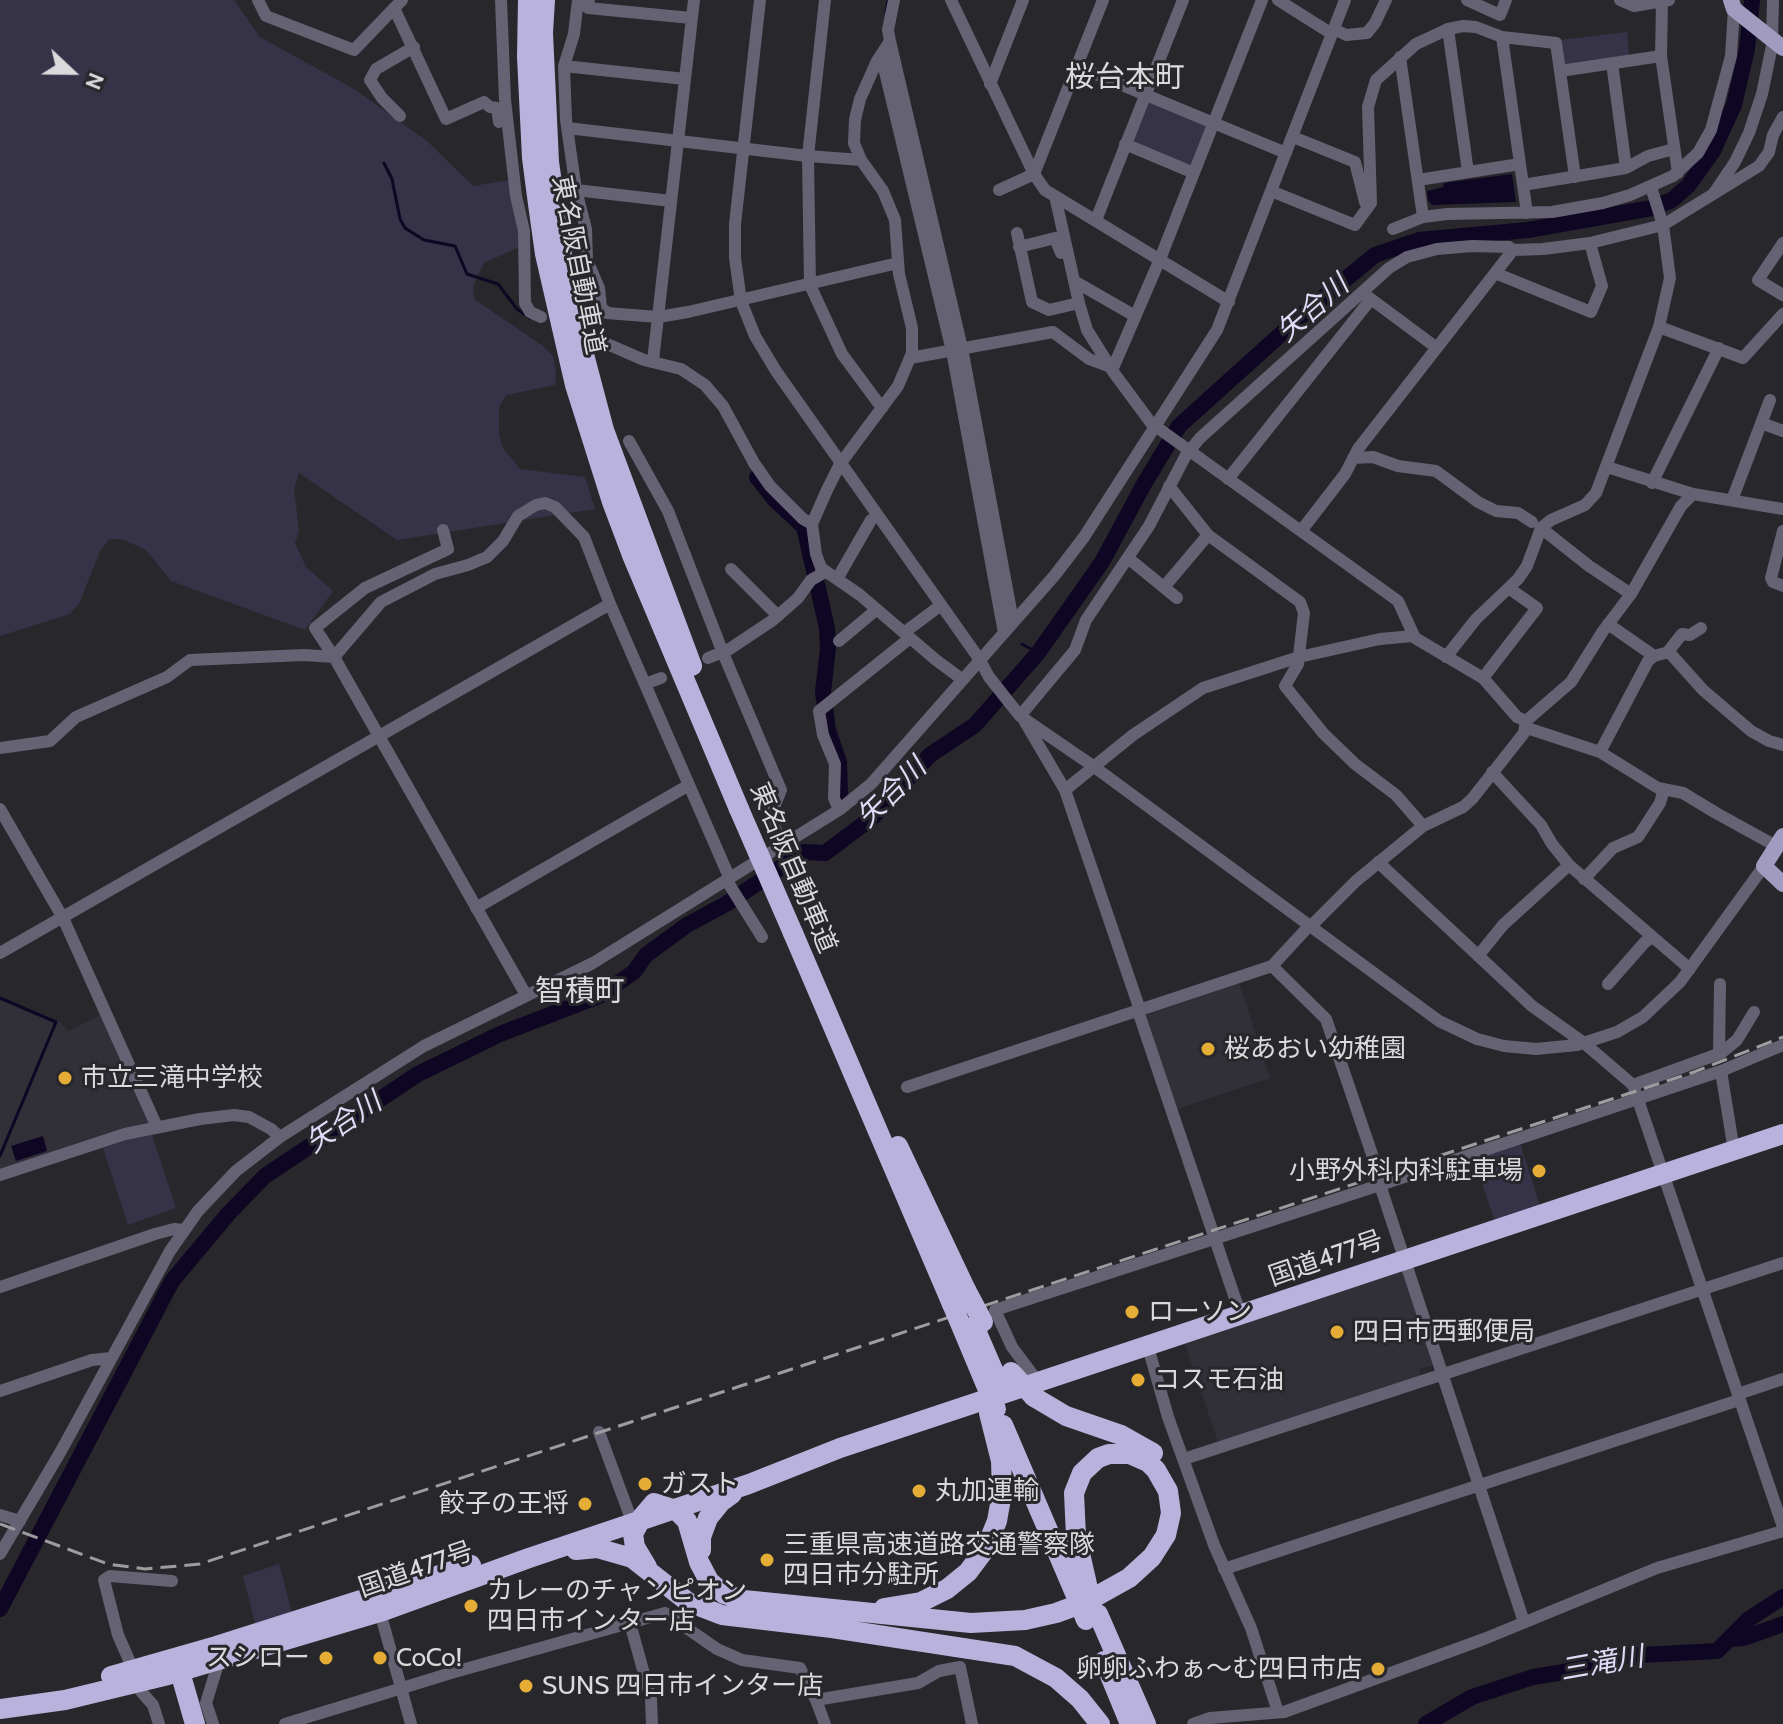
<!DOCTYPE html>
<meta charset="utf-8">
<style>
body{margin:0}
#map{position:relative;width:1783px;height:1724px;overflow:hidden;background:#28282c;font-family:Cabin,sans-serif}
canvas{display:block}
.north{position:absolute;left:32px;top:32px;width:80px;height:80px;-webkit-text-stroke:6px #28282c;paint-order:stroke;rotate:112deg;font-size:22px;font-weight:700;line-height:32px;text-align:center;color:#dadadd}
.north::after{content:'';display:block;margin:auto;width:28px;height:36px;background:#dadadd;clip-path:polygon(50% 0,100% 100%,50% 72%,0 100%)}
</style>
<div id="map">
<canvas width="1783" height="1724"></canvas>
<div class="north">N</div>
</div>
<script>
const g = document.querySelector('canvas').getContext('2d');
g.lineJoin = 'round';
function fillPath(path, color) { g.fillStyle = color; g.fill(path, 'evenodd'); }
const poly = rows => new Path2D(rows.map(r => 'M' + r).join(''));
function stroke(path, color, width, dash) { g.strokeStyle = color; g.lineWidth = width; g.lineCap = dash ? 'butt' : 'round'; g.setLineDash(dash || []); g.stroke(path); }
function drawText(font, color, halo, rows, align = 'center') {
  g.font = font + ' Cabin,"Noto Sans JP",sans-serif'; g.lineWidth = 6; g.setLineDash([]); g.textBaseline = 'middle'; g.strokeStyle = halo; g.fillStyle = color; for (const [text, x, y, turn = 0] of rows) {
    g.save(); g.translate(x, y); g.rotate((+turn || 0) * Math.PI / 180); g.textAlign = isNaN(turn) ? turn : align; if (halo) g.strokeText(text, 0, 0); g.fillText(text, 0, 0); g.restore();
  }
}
fillPath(poly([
 [1239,982,1270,1078,1177,1109,1145,1019,1149,1010],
 [0,997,59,1021,69,1031,102,1014,151,1124,0,1172],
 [1404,1271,1433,1365,1419,1369,1421,1379,1219,1445,1185,1344]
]), '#313039');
fillPath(poly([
 [0,0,234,0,260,37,354,89,427,141,473,186,516,179,521,246,484,263,473,286,474,299,543,346,553,356,556,372,555,385,506,395,499,407,499,435,503,448,520,469,585,477,595,509,397,540,299,473,294,489,299,531,295,543,306,567,333,591,305,630,171,581,146,550,122,539,109,539,100,551,79,604,70,614,0,636],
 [1627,32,1629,56,1568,67,1563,64,1560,40],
 [1147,101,1206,123,1208,128,1193,166,1189,167,1131,140],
 [152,1135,176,1208,128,1225,103,1148,129,1139],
 [1520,1143,1540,1206,1495,1221,1473,1158],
 [279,1564,292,1613,255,1623,243,1576]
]), '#363248');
fillPath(poly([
 [1512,174,1516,202,1432,205,1428,200,1427,191,1443,187,1444,183],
 [43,1136,47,1151,16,1161,11,1146]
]), '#0f0624');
stroke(poly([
 [886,12,888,0],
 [384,163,392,179,400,219,405,228,424,240,455,246,467,274,498,284,517,309,530,318],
 [1022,644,1038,653],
 [0,998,56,1022,0,1156]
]), '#0f0624', 3);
stroke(poly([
 [757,477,775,500,804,527,827,628,828,648,823,692,828,730,839,762,840,793],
 [0,1609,172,1281,229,1213,265,1176,418,1074,500,1034,599,996,634,972,646,955,687,925,726,904,804,852,825,853,873,817,930,755,975,725,1038,653,1102,562,1144,484,1179,426,1301,316,1375,255,1419,240,1528,230,1652,208,1672,200,1688,186,1713,151,1734,105,1747,49,1752,0],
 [1729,1639,1744,1638,1783,1624],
 [1426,1724,1472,1697,1533,1677,1564,1672,1622,1656,1717,1651,1749,1619,1783,1597]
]), '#0f0624', 16);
stroke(poly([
 [258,0,266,16,354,50,402,0],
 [501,0,505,100,516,196,524,231,525,303,530,312,541,317],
 [578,0,574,34,564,66,566,120,576,190,586,229,587,260,599,288,601,307,607,313,658,317,688,312,898,263],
 [589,0,588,8,691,18],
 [760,0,735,224,735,258,741,301,755,336,776,371,980,660,989,677,1020,716,1093,766,1439,1021,1477,1039,1504,1046,1536,1049,1577,1045,1617,1032,1643,1017,1680,982,1764,866],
 [825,0,808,156,810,285,842,354,882,408],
 [894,0,888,30,890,41,962,348,1013,621],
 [951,0,1034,174,1045,190,1229,302],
 [1278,0,1332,34],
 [1467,0,1500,15,1506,0],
 [1620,0,1634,6,1669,0],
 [1662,1,1661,56,1678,173],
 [394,8,446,119,484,102,490,107,497,108,499,122],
 [1334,29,1346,35,1367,33,1375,23,1386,0],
 [1448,29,1468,172],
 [1502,37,1527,213],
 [1772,40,1773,0],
 [890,41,877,61,860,99,855,120,854,143,861,160,883,191,895,220,899,274,912,328,912,353,898,386,840,464,827,490,812,524,816,554,821,568,860,595,936,660,963,680],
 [881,55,952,351,1004,633],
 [1400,57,1423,217],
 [564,66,685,79],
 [1076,66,1286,153],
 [1560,71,1661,56],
 [990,84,1023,0],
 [400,116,382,98,370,80,376,69,414,47],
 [567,128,808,156,861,160],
 [1293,137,1355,162,1365,202,1371,203],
 [1125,144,1194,173],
 [1626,168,1648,156,1674,149],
 [1418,180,1520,164],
 [1523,185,1626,168,1612,63],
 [576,190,671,201],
 [999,190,1034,174,1103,0],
 [1271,191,1355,225,1371,203,1368,107,1376,80,1416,44,1448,29,1463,26,1476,27,1502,37,1556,43,1575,177],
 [1714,193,1735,162,1749,133,1762,94,1773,41],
 [1055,196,1079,303,1087,330,1114,373,1151,423,1398,601,1415,638,1483,678,1517,717,1526,721],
 [1096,220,1183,0],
 [1393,229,1423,217,1447,214,1552,212,1603,203,1630,195,1673,176,1698,153,1711,130,1731,56,1734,9],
 [1017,233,1032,302,1049,310,1079,303],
 [1783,243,1758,280,1783,295],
 [1019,247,1055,238,1061,253],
 [1495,273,1591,312,1602,286,1590,243],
 [1074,281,1135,316],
 [1367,296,1437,348],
 [1659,327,1743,358,1783,314],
 [598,340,644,360,681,369,705,385,723,406,754,463,770,486,803,519,812,524],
 [910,358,1053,332,1089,359,1113,368],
 [653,361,694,0],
 [1113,368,1160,259,1262,0],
 [1761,423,1783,431],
 [629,441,668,511,723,653,781,790,770,817,783,846],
 [1353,458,1373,457,1398,466,1436,471,1478,502,1496,511,1518,513,1532,522],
 [1607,467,1693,494,1783,509],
 [1228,479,1371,299],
 [1652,483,1719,348],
 [1169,486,1208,535,1300,602,1304,613,1298,664,1285,686,1323,733,1355,764,1396,795,1423,826],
 [1732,500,1770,400],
 [1541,528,1589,566,1631,594],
 [443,530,448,549,365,588,315,628,334,657,526,995],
 [1301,531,1345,474,1358,449,1513,250],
 [1783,531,1771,578,1773,582,1783,586],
 [1128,558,1177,598],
 [731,569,778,616],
 [837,579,871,520],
 [1164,587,1208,535],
 [1608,624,1654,656],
 [906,635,909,629,941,605],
 [839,641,876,610],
 [1667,653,1682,634,1690,635,1701,628],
 [334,657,381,602,435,574,468,565,487,557,503,541,518,516,536,505,545,503,555,507,584,537,610,604],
 [1446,657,1476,619,1518,579,1527,566,1541,528,1551,520,1585,505,1596,493,1659,327,1670,278,1663,225,1651,187],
 [708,658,728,650,773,620,798,598,811,580,825,572],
 [1483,678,1537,608,1510,589],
 [645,684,661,678],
 [1020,716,1075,650,1086,620,1149,526,1186,455,1200,438,1389,268,1407,257,1437,249,1472,246,1509,247,1513,250,1543,249,1590,243,1663,225,1759,166,1769,152,1773,135,1783,117],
 [1025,722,1065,790,1140,1010],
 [1527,728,1600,752,1658,788,1683,793,1716,813,1776,846],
 [0,748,50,741,76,717,167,677,190,660,304,655,334,657],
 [1600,752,1648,661,1654,656,1669,652,1703,690,1751,731,1769,741,1783,745],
 [1492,772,1541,825,1552,844,1569,865,1690,969],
 [1065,790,1133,735,1203,688,1299,657,1380,639,1413,636],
 [0,809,63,918,157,1127],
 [839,810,834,798,835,764,823,735,819,711,910,638],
 [1378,862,1532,1006,1584,1043,1633,1085,1783,1527],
 [1584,879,1613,848,1638,837,1660,803,1664,789],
 [727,881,762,937],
 [476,908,689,785],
 [1310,927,1356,881,1423,826,1463,807,1472,799,1524,733,1526,721,1571,682,1603,631,1631,594,1681,506,1693,494],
 [0,953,610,604,730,879],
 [1478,956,1503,925,1569,865],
 [1272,966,1326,1019,1377,1169],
 [1608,984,1645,942,1651,938],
 [1138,1011,1241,1316],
 [1719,1053,1720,984],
 [1721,1071,1734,1151],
 [1633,1085,1721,1053,1737,1040,1754,1012],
 [907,1087,1272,966,1309,926],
 [0,1175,125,1134,200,1119,234,1115,249,1117,271,1129,280,1137],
 [0,1287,155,1234,174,1229,184,1230],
 [1148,1347,1168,1417,1214,1545,1251,1628,1278,1712],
 [1039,1383,1012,1347,995,1310,1380,1185],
 [0,1391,92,1360,111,1358],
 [1738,1394,1783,1379],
 [599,1432,633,1524],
 [1184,1459,1783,1263],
 [0,1515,20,1521],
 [0,1554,61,1451,170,1251,198,1211,236,1171,280,1137,424,1046,593,963,839,810,871,784,1055,575,1084,537,1217,330,1345,0],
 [1224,1569,1739,1400],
 [380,1612,411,1724],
 [1524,1622,1380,1185,1721,1071,1783,1045],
 [630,1623,651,1699,652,1724],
 [133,1669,118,1635,104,1580,110,1576,172,1581],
 [129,1684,138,1688,153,1705,159,1724],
 [816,1700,825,1724],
 [213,1724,206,1703,219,1661],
 [285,1724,451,1673,665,1613,717,1649,742,1660,800,1668,816,1700,918,1683,939,1671,960,1667,972,1724],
 [1193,1724,1210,1718,1284,1712,1484,1639,1657,1568,1783,1531]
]), '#656274', 12);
stroke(poly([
 [1731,0,1734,9,1783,48],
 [1783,836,1764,866,1783,884]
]), '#a19bbf', 16);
stroke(poly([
 [528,0,527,57,532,158,538,204,545,254,575,385,612,502,632,555,739,809],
 [545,0,543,33,549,162,564,270,577,328,604,430,692,666],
 [793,933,952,1304],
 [898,1146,966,1290],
 [974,1326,997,1379],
 [1034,1397,1066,1416,1121,1435,1153,1453],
 [1003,1425,1077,1598],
 [576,1550,597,1548,632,1558,688,1602,722,1615,832,1628,1015,1656,1056,1678,1080,1699,1100,1724],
 [701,1550,701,1537,708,1518,721,1502,732,1494],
 [647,1567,635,1547,633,1534,642,1517,654,1503,676,1510,687,1521,699,1562,709,1581,724,1594,744,1600,971,1623,1025,1620,1056,1613,1086,1602,1129,1578,1152,1557,1166,1535,1171,1513,1168,1491,1156,1470,1148,1462,1130,1454,1109,1454,1098,1458,1082,1473,1074,1493,1076,1536,1089,1593],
 [884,1608,921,1602,947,1589,968,1572,986,1548,997,1521,1002,1493,1001,1461,989,1413],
 [1098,1614,1146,1724],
 [1104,1661,1130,1724],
 [172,1663,180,1672,195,1724],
 [111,1676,216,1646,471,1565],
 [0,1709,65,1700,168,1675,380,1612,529,1558,749,1484,840,1448,1783,1134]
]), '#b9b2dd', 20);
stroke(poly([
 [0,1524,108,1564,145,1569,200,1564,1694,1072,1783,1037]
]), '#9d9da0', 3, [16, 8]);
stroke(poly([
 [739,809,793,933],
 [966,1290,983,1322],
 [952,1304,996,1409],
 [1011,1372,1034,1397],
 [1077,1598,1086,1620]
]), '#b9b2dd', 20);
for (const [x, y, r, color] of [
 [1208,1049,8,"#e5ad35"],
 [65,1078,8,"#e5ad35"],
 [1539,1171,8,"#e5ad35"],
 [1132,1312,8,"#e5ad35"],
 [1337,1332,8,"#e5ad35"],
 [1138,1380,8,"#e5ad35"],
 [645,1484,8,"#e5ad35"],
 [919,1491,8,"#e5ad35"],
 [585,1504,8,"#e5ad35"],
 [767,1560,8,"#e5ad35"],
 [471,1606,8,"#e5ad35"],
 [326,1658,8,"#e5ad35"],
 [380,1658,8,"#e5ad35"],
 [1378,1669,8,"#e5ad35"],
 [526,1686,8,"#e5ad35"]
]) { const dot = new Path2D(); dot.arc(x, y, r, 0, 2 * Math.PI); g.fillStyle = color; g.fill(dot); stroke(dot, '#28282c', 3); }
drawText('26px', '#dadadd', '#28282c', [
 ["東名阪自動車道",578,265,79],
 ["東名阪自動車道",793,868,67],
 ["国道477号",1326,1259,-19],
 ["国道477号",416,1570,-19]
]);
drawText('26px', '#dadadd', '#28282c', [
 ["桜あおい幼稚園",1224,1049],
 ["市立三滝中学校",81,1078],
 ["小野外科内科駐車場",1523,1171,"right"],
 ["ローソン",1148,1312],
 ["四日市西郵便局",1353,1332],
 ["コスモ石油",1154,1380],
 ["ガスト",661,1484],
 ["丸加運輸",935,1491],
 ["餃子の王将",569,1504,"right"],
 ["三重県高速道路交通警察隊",783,1545],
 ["四日市分駐所",783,1575],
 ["カレーのチャンピオン",487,1591],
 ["四日市インター店",487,1621],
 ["スシロー",310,1658,"right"],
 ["CoCo!",396,1658],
 ["卵卵ふわぁ～む四日市店",1362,1669,"right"],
 ["SUNS 四日市インター店",542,1686]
], 'left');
drawText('italic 28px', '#e0dcf7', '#28282c', [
 ["矢合川",1313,309,-41],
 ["矢合川",892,793,-45],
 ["矢合川",344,1123,-34],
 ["三滝川",1602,1664,-10]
]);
drawText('30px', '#dadadd', '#28282c', [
 ["桜台本町",1125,78],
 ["智積町",580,992]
]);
</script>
